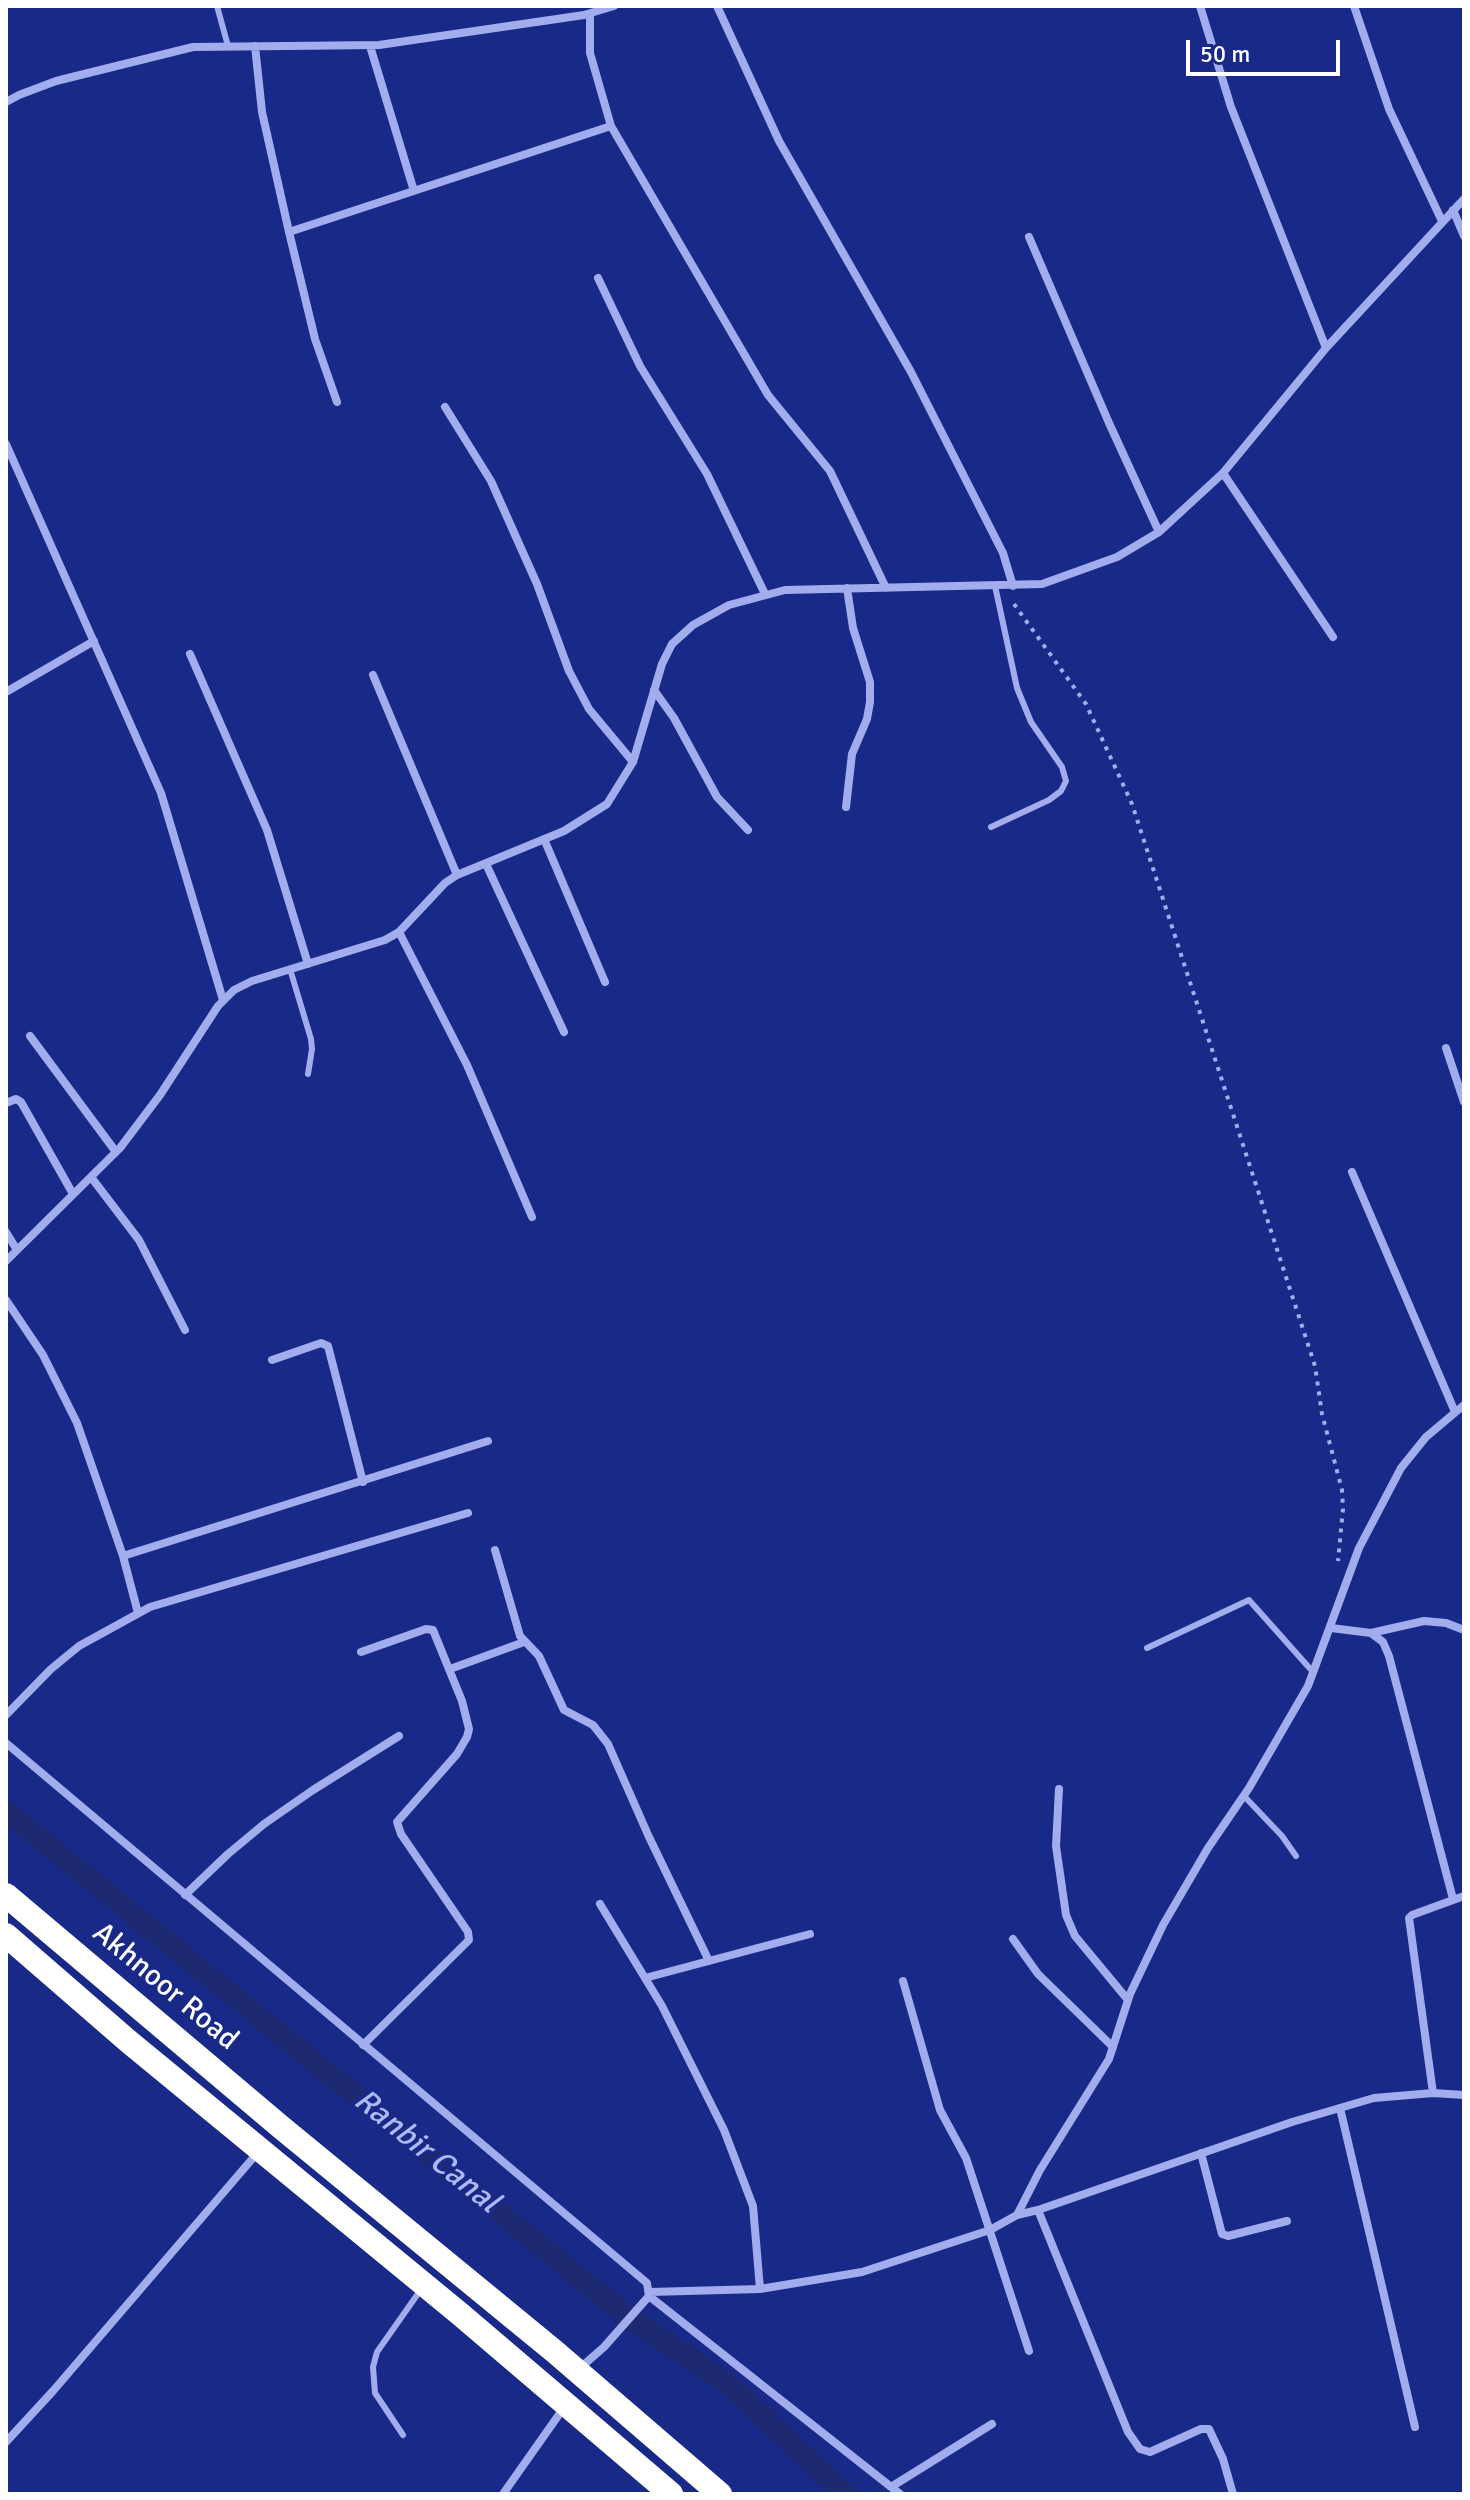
<!DOCTYPE html>
<style>
body{margin:0}
#map{position:relative;width:1470px;height:2500px;overflow:hidden;background:#192988;font-family:Signika,sans-serif}
canvas{display:block}
.frame{position:absolute;inset:0;border:8px solid #fff;pointer-events:none}
.scale{position:absolute;left:1186px;top:40px;width:154px;height:36px;box-sizing:border-box;border:4px solid #fff;border-top:0;padding-left:10px;font-size:24px;line-height:28px;white-space:nowrap;color:#fff;-webkit-text-stroke:6px #192988;paint-order:stroke}
</style>
<div id="map">
<canvas width="1470" height="2500"></canvas>
<div class="frame"></div>
<div class="scale">50 m</div>
</div>
<script>
const g = document.querySelector('canvas').getContext('2d');
g.lineJoin = 'round';
const poly = rows => new Path2D(rows.map(r => 'M' + r).join(''));
function stroke(path, color, width, dash) { g.strokeStyle = color; g.lineWidth = width; g.lineCap = dash ? 'butt' : 'round'; g.setLineDash(dash || []); g.stroke(path); }
function drawText(font, color, halo, rows, align = 'center') {
  g.font = font + ' Signika,sans-serif'; g.lineWidth = 7; g.setLineDash([]); g.textBaseline = 'middle'; g.strokeStyle = halo; g.fillStyle = color; for (const [text, x, y, turn = 0] of rows) {
    g.save(); g.translate(x, y); g.rotate((+turn || 0) * Math.PI / 180); g.textAlign = isNaN(turn) ? turn : align; if (halo) g.strokeText(text, 0, 0); g.fillText(text, 0, 0); g.restore();
  }
}
stroke(poly([
 [6,1811,633,2321,727,2383,845,2494]
]), '#1d2971', 22);
stroke(poly([
 [1014,604,1086,704,1132,804,1315,1366,1322,1414,1342,1490,1343,1509,1338,1561]
]), '#a2aded', 4, [4, 6]);
stroke(poly([
 [217,6,228,46],
 [991,827,1049,800,1061,791,1066,781,1062,767,1031,722,1017,688,995,586],
 [290,969,311,1039,312,1049,308,1074],
 [1147,1648,1249,1600,1313,1672],
 [1244,1796,1282,1836,1296,1856],
 [403,2435,375,2393,373,2367,377,2352,422,2288]
]), '#a2aded', 6);
stroke(poly([
 [717,6,779,141,911,372,1003,553,1013,586],
 [1200,6,1231,107,1326,348],
 [1354,6,1389,109,1442,221],
 [590,14,590,53,611,126,768,395,830,471,886,588],
 [255,46,262,112,289,232,315,339,337,402],
 [370,46,414,191],
 [6,102,19,95,56,81,193,47,379,45,584,15,614,6],
 [1453,210,1464,236],
 [289,232,611,126],
 [1029,237,1109,423,1159,532],
 [598,278,640,366,707,474,765,594],
 [445,407,491,481,537,584,569,671,589,709,633,762],
 [6,444,161,793,223,1000],
 [1223,473,1333,637],
 [190,654,267,830,308,964],
 [373,675,457,875],
 [654,690,674,718,717,797,748,830],
 [6,692,94,641],
 [846,807,852,754,867,719,870,702,870,682,853,628,847,588],
 [544,839,605,982],
 [486,864,564,1032],
 [399,932,467,1065,532,1217],
 [30,1036,116,1152],
 [1446,1048,1464,1102],
 [6,1103,16,1099,21,1102,73,1194],
 [1352,1172,1455,1412],
 [91,1177,139,1240,185,1330],
 [6,1232,17,1250],
 [6,1261,120,1148,160,1095,218,1006,234,990,252,981,385,940,399,932,445,883,457,875,564,831,607,804,633,762,662,664,672,644,693,625,729,605,785,590,1042,584,1117,557,1159,532,1223,473,1326,348,1464,199],
 [6,1300,43,1355,77,1423,123,1556,138,1613],
 [272,1360,321,1343,328,1346,363,1482],
 [495,1550,520,1636,539,1656,564,1710,593,1725,608,1744,649,1837,709,1961],
 [123,1556,488,1441],
 [1331,1628,1371,1633,1383,1642,1389,1656,1453,1899],
 [1371,1633,1424,1621,1446,1623,1464,1630],
 [361,1652,426,1629,433,1630,462,1701,469,1729,467,1737,457,1754,397,1822,401,1834,468,1932,469,1940,363,2045],
 [450,1669,524,1642],
 [6,1715,51,1669,79,1646,150,1607,468,1513],
 [6,1743,647,2283,649,2296,604,2347,580,2368],
 [1059,1789,1056,1846,1066,1915,1075,1936,1128,2000],
 [185,1895,228,1854,264,1824,313,1790,399,1736],
 [600,1904,662,2006,724,2130,753,2206,760,2289],
 [1013,1939,1038,1974,1113,2047],
 [645,1978,810,1934],
 [903,1981,940,2110,966,2158,1029,2351],
 [1433,2093,1409,1918,1412,1915,1464,1896],
 [1340,2108,1415,2427],
 [1201,2153,1222,2234,1228,2236,1287,2221],
 [1038,2210,1128,2432,1140,2449,1150,2452,1201,2429,1209,2429,1223,2459,1233,2494],
 [1017,2215,1038,2210,1292,2122,1374,2098,1433,2093,1464,2095],
 [650,2292,760,2289,862,2272,990,2230,1017,2215,1040,2170,1109,2059,1130,1994,1163,1925,1208,1848,1249,1788,1308,1686,1359,1548,1401,1468,1426,1437,1464,1405],
 [649,2296,900,2494],
 [6,2442,53,2391,259,2151],
 [891,2487,992,2424],
 [503,2494,565,2406]
]), '#a2aded', 8);
stroke(poly([
 [6,1895,282,2128,554,2351,720,2494],
 [6,1935,128,2041,460,2314,671,2494]
]), '#fff', 24);
drawText('30px', '#fff', '#192988', [
 ["Akhnoor Road",165,1987,40]
]);
drawText('italic 32px', '#adb9f4', '#192988', [
 ["Ranbir Canal",426,2152,39]
]);
</script>
